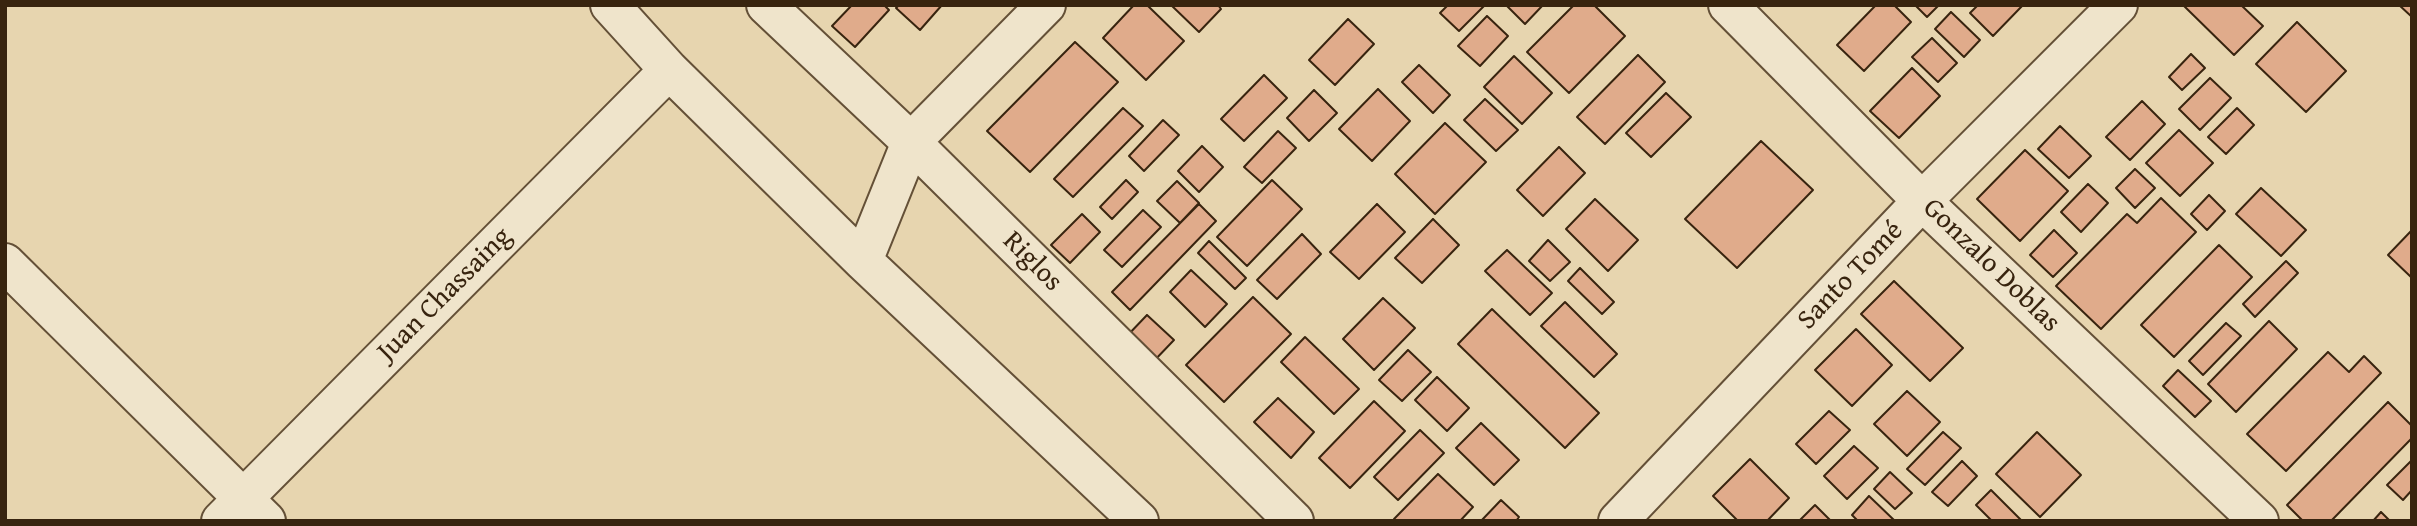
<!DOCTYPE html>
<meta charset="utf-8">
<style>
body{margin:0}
#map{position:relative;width:2417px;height:526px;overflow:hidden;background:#e7d5af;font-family:"Gentium Book Plus",serif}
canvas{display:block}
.frame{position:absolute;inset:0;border:7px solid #38240f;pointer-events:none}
</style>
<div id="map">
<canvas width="2417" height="526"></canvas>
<div class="frame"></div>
</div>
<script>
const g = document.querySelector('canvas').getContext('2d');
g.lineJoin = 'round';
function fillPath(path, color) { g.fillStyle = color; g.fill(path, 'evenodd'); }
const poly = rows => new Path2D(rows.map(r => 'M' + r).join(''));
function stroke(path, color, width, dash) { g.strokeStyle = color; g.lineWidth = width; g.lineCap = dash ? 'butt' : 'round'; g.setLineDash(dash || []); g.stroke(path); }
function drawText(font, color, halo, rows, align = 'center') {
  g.font = font + ' "Gentium Book Plus",serif'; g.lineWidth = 6; g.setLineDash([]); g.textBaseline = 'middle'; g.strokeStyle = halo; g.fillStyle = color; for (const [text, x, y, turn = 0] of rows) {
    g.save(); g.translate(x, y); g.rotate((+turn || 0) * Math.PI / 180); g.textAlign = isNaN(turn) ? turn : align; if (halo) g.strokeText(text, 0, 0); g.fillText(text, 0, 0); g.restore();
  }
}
const building = poly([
 [852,5,884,5,889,10,855,47,832,26,852,5],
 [899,5,942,5,920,30,896,8,899,5],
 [1134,5,1147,5,1184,41,1146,80,1103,38,1134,5],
 [1171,5,1218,5,1221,9,1199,32,1171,5],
 [1448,5,1485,5,1459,31,1440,13,1448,5],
 [1506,5,1543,5,1525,24,1506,5],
 [1574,5,1594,5,1625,36,1569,93,1527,52,1574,5],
 [1876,5,1894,5,1911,22,1864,71,1837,45,1876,5],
 [1915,5,1939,5,1927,17,1915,5],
 [1978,5,2023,5,1993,36,1970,13,1978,5],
 [2183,5,2241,5,2263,26,2234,55,2183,5],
 [2399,5,2412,5,2412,17,2399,5],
 [1951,12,1980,40,1964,57,1935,29,1951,12],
 [1487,16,1508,36,1480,66,1458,46,1487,16],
 [1348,19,1374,44,1335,85,1309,60,1348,19],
 [2297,22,2346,71,2306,112,2256,64,2297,22],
 [1932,38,1957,63,1938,82,1912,57,1932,38],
 [1075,42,1118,82,1030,172,987,131,1075,42],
 [2191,54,2205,68,2182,90,2169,77,2191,54],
 [1638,55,1665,82,1605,144,1577,117,1638,55],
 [1514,56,1552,93,1522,124,1484,87,1514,56],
 [1419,65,1450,95,1433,113,1402,82,1419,65],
 [1912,68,1940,96,1899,138,1870,111,1912,68],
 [1264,75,1287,98,1244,141,1221,119,1264,75],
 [2210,78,2231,98,2200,130,2179,109,2210,78],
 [1378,89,1410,121,1372,161,1339,129,1378,89],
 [1314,90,1337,113,1309,141,1287,118,1314,90],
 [1666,93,1691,117,1651,157,1626,133,1666,93],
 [1485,99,1518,130,1496,151,1464,120,1485,99],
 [2142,101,2165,124,2130,160,2106,137,2142,101],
 [1123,108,1143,126,1073,197,1054,179,1123,108],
 [2237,108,2254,125,2226,154,2208,137,2237,108],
 [1163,120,1179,135,1144,171,1129,156,1163,120],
 [1445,123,1486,162,1435,214,1395,174,1445,123],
 [2060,126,2091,156,2069,178,2038,149,2060,126],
 [2179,130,2213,163,2180,196,2146,163,2179,130],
 [1278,131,1296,148,1262,183,1244,167,1278,131],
 [1761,141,1813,190,1737,268,1685,219,1761,141],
 [1202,146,1223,167,1199,192,1178,171,1202,146],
 [1559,147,1585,173,1543,216,1517,190,1559,147],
 [2025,150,2068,191,2020,241,1977,199,2025,150],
 [2135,169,2155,188,2135,208,2116,188,2135,169],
 [1126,180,1138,192,1112,219,1100,207,1126,180],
 [1272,180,1302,209,1247,266,1217,237,1272,180],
 [1177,181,1199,203,1180,223,1157,201,1177,181],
 [2088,184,2108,203,2081,232,2061,212,2088,184],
 [2261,188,2306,230,2281,256,2236,214,2261,188],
 [2209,195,2225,211,2207,230,2191,214,2209,195],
 [2161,198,2196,232,2101,329,2056,286,2127,214,2137,223,2161,198],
 [1595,199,1638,240,1608,271,1566,229,1595,199],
 [1199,204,1216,221,1130,310,1112,292,1199,204],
 [1377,204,1405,232,1359,279,1330,252,1377,204],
 [1143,210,1161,227,1122,267,1104,250,1143,210],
 [1082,214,1100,232,1070,263,1051,245,1082,214],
 [1433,219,1459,245,1422,283,1395,258,1433,219],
 [2054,230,2077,253,2053,277,2030,255,2054,230],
 [2412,230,2412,278,2388,255,2412,230],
 [1302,234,1321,254,1277,299,1257,280,1302,234],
 [1548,240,1570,262,1550,281,1529,261,1548,240],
 [1209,241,1246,278,1235,289,1198,253,1209,241],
 [2219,245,2252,277,2174,357,2141,325,2219,245],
 [1507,250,1552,293,1530,315,1485,271,1507,250],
 [2286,261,2298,273,2255,317,2243,304,2286,261],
 [1580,268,1614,302,1602,314,1568,281,1580,268],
 [1191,270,1227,304,1205,327,1170,292,1191,270],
 [1894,281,1963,348,1930,381,1861,314,1894,281],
 [1253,297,1291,334,1224,402,1186,365,1253,297],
 [1383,298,1415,328,1374,370,1343,339,1383,298],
 [1565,302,1617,354,1594,377,1541,326,1565,302],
 [1492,309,1599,413,1565,448,1458,344,1492,309],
 [1147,315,1174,340,1152,363,1126,337,1147,315],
 [2269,321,2297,349,2236,412,2208,384,2269,321],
 [2226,323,2241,336,2203,375,2189,361,2226,323],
 [1856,329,1892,365,1852,406,1815,370,1856,329],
 [1305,337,1359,389,1334,414,1281,362,1305,337],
 [1408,350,1431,372,1402,401,1379,380,1408,350],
 [2328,352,2349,372,2364,356,2381,373,2286,471,2247,434,2328,352],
 [2178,370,2211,401,2195,417,2163,386,2178,370],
 [1437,377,1469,408,1447,431,1415,400,1437,377],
 [1907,391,1940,422,1907,456,1874,424,1907,391],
 [1278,398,1314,432,1291,458,1254,422,1278,398],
 [1374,401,1405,431,1350,488,1319,458,1374,401],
 [2388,402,2412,426,2412,438,2331,521,2303,521,2287,505,2388,402],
 [1829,411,1850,430,1816,464,1796,444,1829,411],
 [1481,423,1519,460,1494,485,1456,448,1481,423],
 [1420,430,1444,453,1398,500,1374,477,1420,430],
 [1943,432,1961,448,1925,485,1907,469,1943,432],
 [2037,432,2081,475,2040,517,1996,474,2037,432],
 [1854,446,1878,468,1847,499,1824,476,1854,446],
 [1750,459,1789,498,1767,521,1738,521,1713,496,1750,459],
 [2412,460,2412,490,2403,500,2387,485,2412,460],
 [1962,461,1977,476,1948,506,1932,492,1962,461],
 [1890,472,1912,493,1895,509,1874,489,1890,472],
 [1438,474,1473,507,1460,521,1396,521,1394,519,1438,474],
 [1991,490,2022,521,1992,521,1976,505,1991,490],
 [1869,496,1895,521,1858,521,1852,515,1869,496],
 [1501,500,1519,517,1516,521,1481,521,1501,500],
 [1815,505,1831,521,1799,521,1815,505],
 [2381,512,2390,521,2373,521,2381,512]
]);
fillPath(building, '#e0ab8b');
stroke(building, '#38240f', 2);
const minor = poly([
 [610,5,669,70,863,261,1139,521],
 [766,5,911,142,1294,521],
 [1728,5,1922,201,2259,521],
 [863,261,911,142,1046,5],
 [5,263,266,521],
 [221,521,669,70],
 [1618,521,1922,201,2118,5]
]);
stroke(minor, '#645037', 42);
stroke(minor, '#efe4cb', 38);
drawText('28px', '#38240f', '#efe4cb', [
 ["Riglos",1032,262,45],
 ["Gonzalo Doblas",1991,266,44],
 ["Santo Tomé",1851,276,-46],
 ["Juan Chassaing",445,295,-45]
]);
</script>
